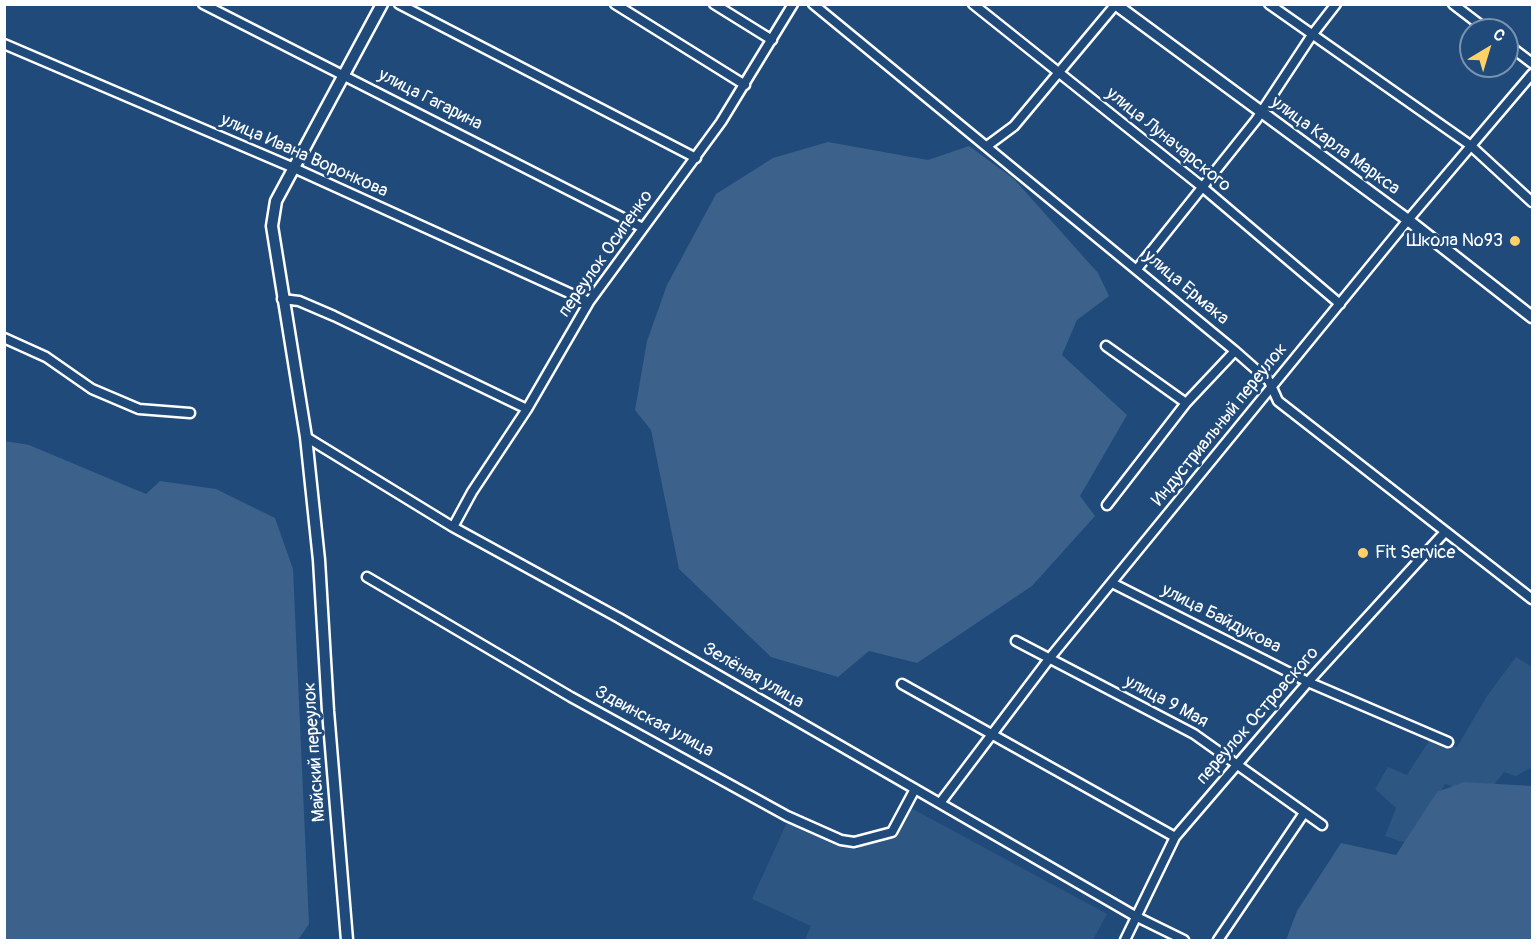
<!DOCTYPE html>
<meta charset="utf-8">
<style>
body{margin:0}
#map{position:relative;width:1537px;height:945px;overflow:hidden;background:#1f4a7a;font-family:Pangolin,sans-serif}
canvas{display:block}
.frame{position:absolute;inset:0;border:6px solid #fff;pointer-events:none}
.north{position:absolute;left:1459px;top:18px;width:60px;height:60px;box-sizing:border-box;background:#1f4a7a;border:2px solid #7992af;border-radius:50%;rotate:38deg;font-size:16px;font-weight:700;line-height:24px;text-align:center;color:#fff}
.north::after{content:'';display:block;margin:auto;width:21px;height:27px;background:#ffd166;clip-path:polygon(50% 0,100% 100%,50% 72%,0 100%)}
</style>
<div id="map">
<canvas width="1537" height="945"></canvas>
<div class="frame"></div>
<div class="north">С</div>
</div>
<script>
const g = document.querySelector('canvas').getContext('2d');
g.lineJoin = 'round';
function fillPath(path, color) { g.fillStyle = color; g.fill(path, 'evenodd'); }
const poly = rows => new Path2D(rows.map(r => 'M' + r).join(''));
function stroke(path, color, width, dash) { g.strokeStyle = color; g.lineWidth = width; g.lineCap = dash ? 'butt' : 'round'; g.setLineDash(dash || []); g.stroke(path); }
function drawText(font, color, halo, rows, align = 'center') {
  g.font = font + ' Pangolin,sans-serif'; g.lineWidth = 6; g.setLineDash([]); g.textBaseline = 'middle'; g.strokeStyle = halo; g.fillStyle = color; for (const [text, x, y, turn = 0] of rows) {
    g.save(); g.translate(x, y); g.rotate((+turn || 0) * Math.PI / 180); g.textAlign = isNaN(turn) ? turn : align; if (halo) g.strokeText(text, 0, 0); g.fillText(text, 0, 0); g.restore();
  }
}
fillPath(poly([
 [1516,657,1532,667,1532,767,1516,776,1504,772,1489,791,1465,790,1445,784,1409,844,1385,836,1396,808,1375,789,1388,767,1407,775,1431,738,1457,747,1487,696],
 [911,808,1107,914,1093,940,805,940,811,926,752,899,788,820,857,850,869,833,894,839]
]), '#2e5683');
fillPath(poly([
 [828,142,928,160,969,146,1014,179,1098,273,1109,296,1077,320,1062,355,1127,415,1080,496,1095,516,1032,586,917,663,869,651,838,677,771,657,679,569,651,430,635,410,647,341,667,285,716,194,773,158],
 [5,441,29,445,146,494,160,481,216,489,275,518,293,569,309,924,298,940,5,940],
 [1464,782,1532,786,1532,940,1286,940,1297,911,1341,843,1396,855,1437,792]
]), '#3c618b');
const minor = poly([
 [203,4,641,227],
 [399,4,696,158],
 [615,4,745,85],
 [714,4,772,40],
 [813,4,1235,351,1269,381,1278,401,1532,599],
 [973,4,1201,186,1340,304],
 [1269,4,1470,145,1532,202],
 [1453,4,1487,30],
 [4,44,294,168,589,302],
 [1507,44,1532,63],
 [987,146,1014,126,1116,4],
 [1137,269,1256,120,1312,35,1336,4],
 [282,299,299,301,334,316,527,409],
 [4,338,46,357,92,389,139,409,190,413],
 [1106,346,1186,403],
 [306,437,453,527,619,618,1135,916,1184,940],
 [1107,505,1186,403,1235,351],
 [453,527,472,492,527,409,589,302,721,122,793,4],
 [367,577,571,697,787,816,841,840,854,842,892,832,915,789],
 [1112,583,1308,682,1448,742],
 [1016,641,1194,734,1322,825],
 [902,684,1175,837],
 [940,803,1049,659,1408,220,1532,74],
 [1125,940,1175,837,1308,682,1445,532],
 [1218,940,1304,813]
]);
const major = poly([
 [1115,4,1408,220,1532,317],
 [347,940,328,711,319,560,306,437,272,226,276,201,382,4]
]);
stroke(minor, '#fff', 13);
stroke(major, '#fff', 15);
stroke(minor, '#1f4a7a', 8);
stroke(major, '#1f4a7a', 10);
for (const [x, y, r, color] of [
 [1515,241,6,"#ffd166"],
 [1363,553,6,"#ffd166"]
]) { const dot = new Path2D(); dot.arc(x, y, r, 0, 2 * Math.PI); g.fillStyle = color; g.fill(dot); stroke(dot, '#1f4a7a', 2); }
drawText('18px', '#fff', '#1f4a7a', [
 ["улица Гагарина",430,100,27],
 ["улица Луначарского",1168,140,39],
 ["улица Карла Маркса",1335,146,36],
 ["улица Ивана Воронкова",304,156,24],
 ["переулок Осипенко",606,254,-55],
 ["улица Ермака",1186,288,40],
 ["Индустриальный переулок",1220,425,-51],
 ["улица Байдукова",1221,619,27],
 ["Зелёная улица",753,676,30],
 ["улица 9 Мая",1166,702,28],
 ["переулок Островского",1258,716,-49],
 ["Здвинская улица",654,722,28],
 ["Майский переулок",315,752,-94]
]);
drawText('18px', '#fff', '#1f4a7a', [
 ["Школа №93",1503,241],
 ["Fit Service",1375,553,"left"]
], 'right');
</script>
